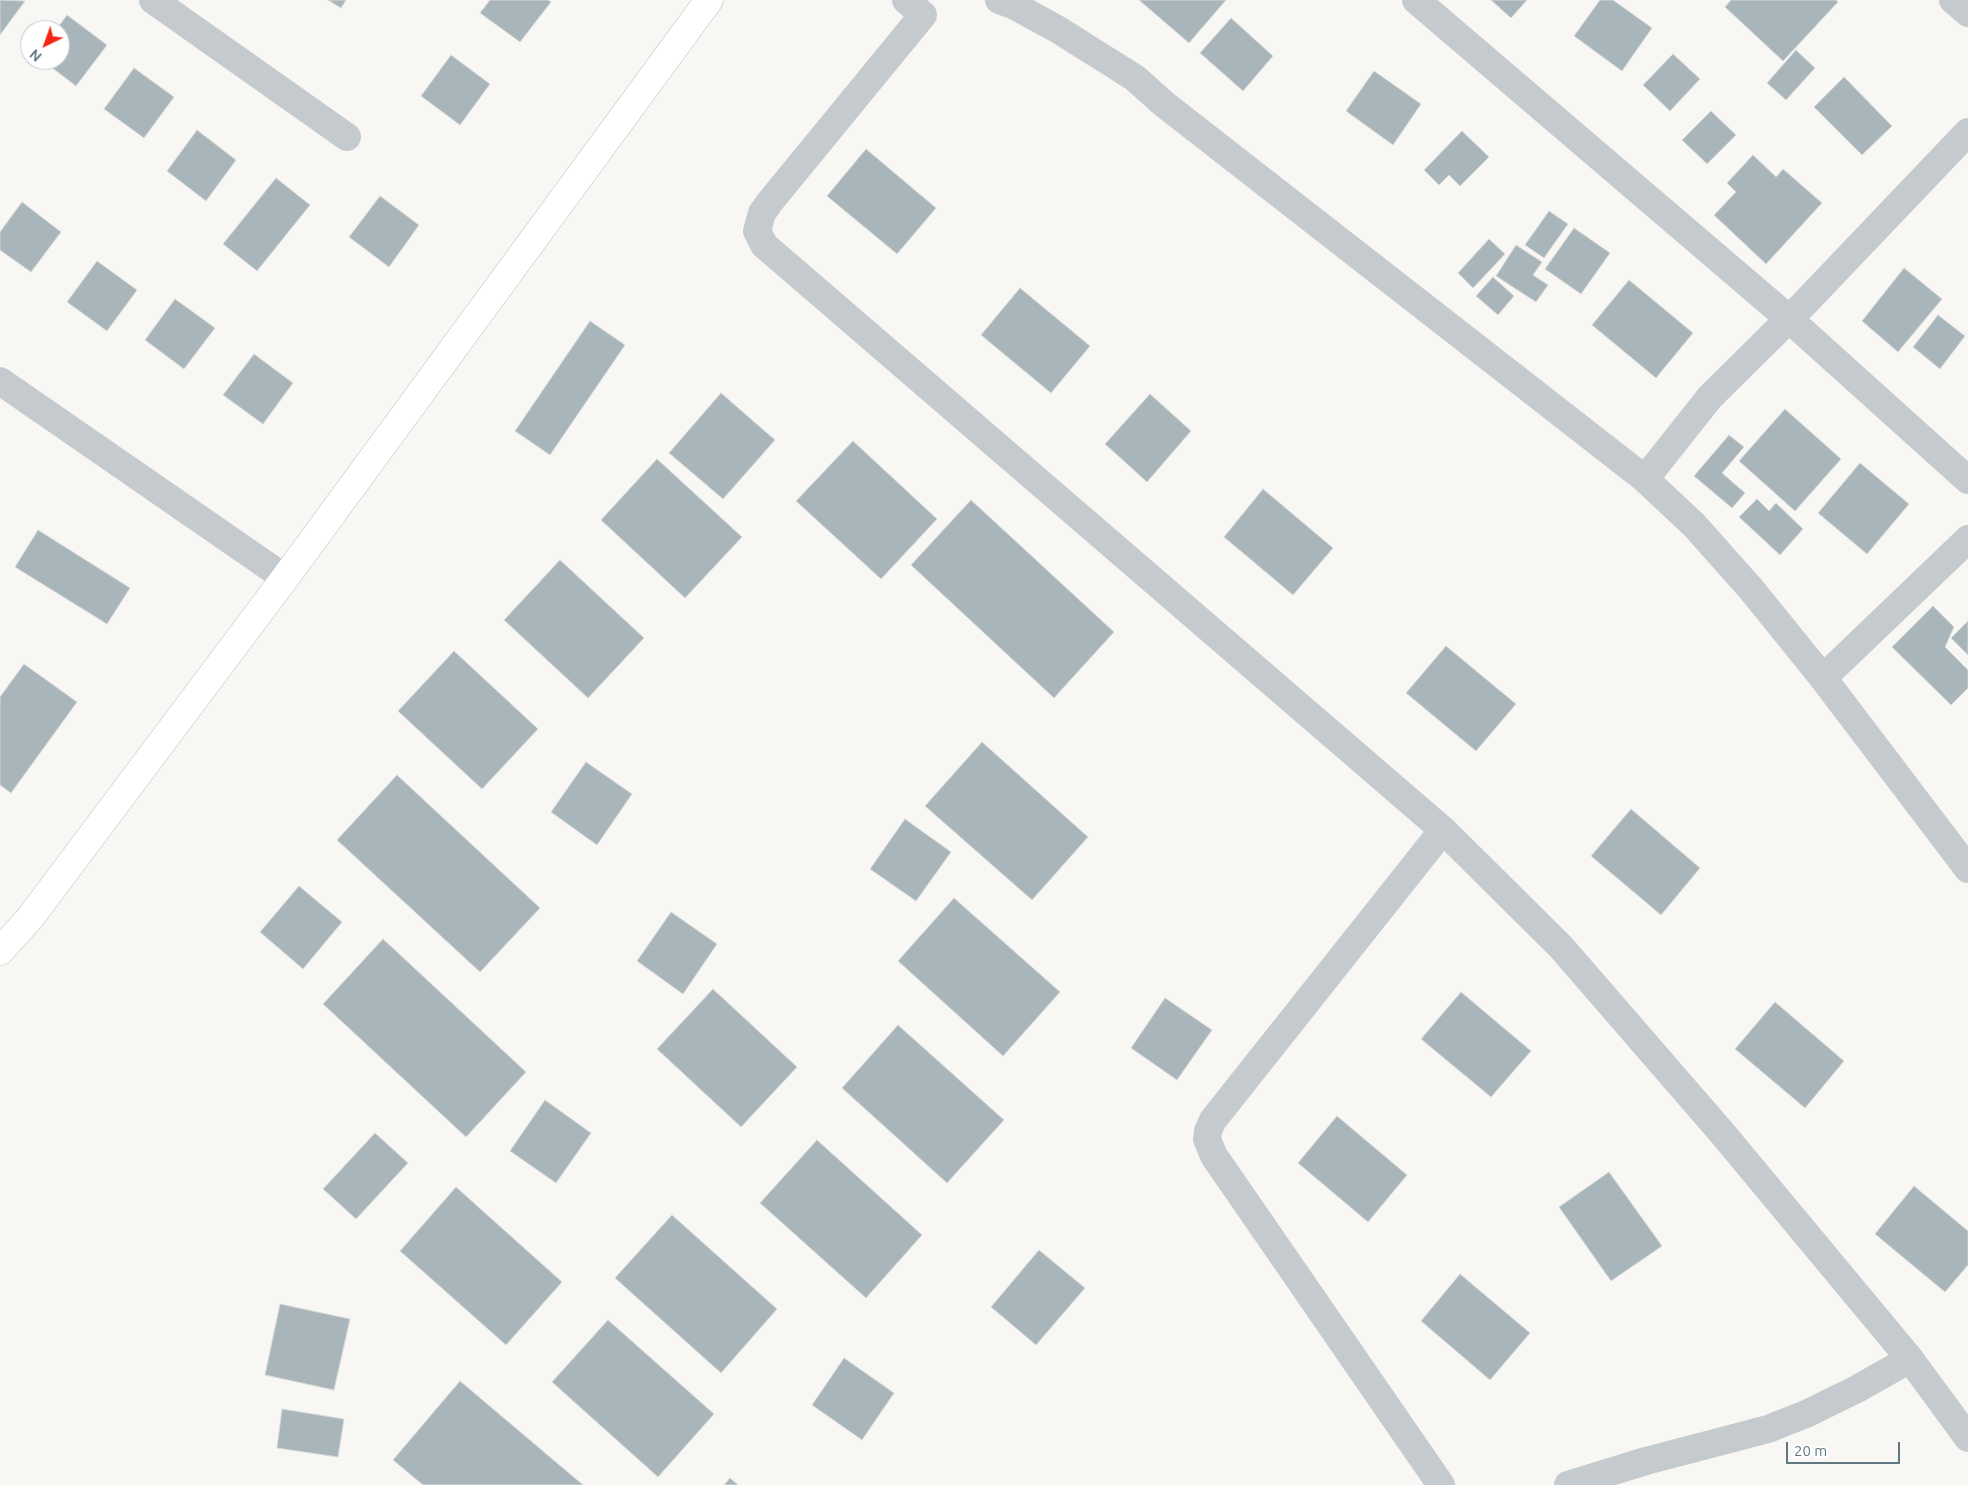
<!DOCTYPE html>
<style>
body{margin:0}
#map{position:relative;width:1968px;height:1485px;overflow:hidden;background:#f8f7f4;font-family:Ubuntu,sans-serif}
canvas{display:block}
.north{position:absolute;left:20px;top:20px;width:50px;height:50px;box-sizing:border-box;background:#fff;border:1px solid #bfc9cd;border-radius:50%;rotate:222deg;font-size:14px;font-weight:700;line-height:20px;text-align:center;color:#5f7983}
.north::after{content:'';display:block;margin:auto;width:18px;height:22px;background:#f62516;clip-path:polygon(50% 0,100% 100%,50% 72%,0 100%)}
.scale{position:absolute;left:1786px;top:1442px;width:114px;height:22px;box-sizing:border-box;border:2px solid #5f7983;border-top:0;padding-left:6px;font-size:15px;line-height:18px;white-space:nowrap;color:#5f7983;-webkit-text-stroke:4px #fff;paint-order:stroke}
</style>
<div id="map">
<canvas width="1968" height="1485"></canvas>
<div class="north">N</div>
<div class="scale">20 m</div>
</div>
<script>
const g = document.querySelector('canvas').getContext('2d');
g.lineJoin = 'round';
function fillPath(path, color) { g.fillStyle = color; g.fill(path, 'evenodd'); }
const poly = rows => new Path2D(rows.map(r => 'M' + r).join(''));
function stroke(path, color, width, dash) { g.strokeStyle = color; g.lineWidth = width; g.lineCap = dash ? 'butt' : 'round'; g.setLineDash(dash || []); g.stroke(path); }
const building = poly([
 [0,0,25,1,0,35,0,0],
 [328,0,346,0,341,8,328,0],
 [490,0,548,0,551,2,520,42,480,13,490,0],
 [1139,0,1226,0,1189,43,1139,0],
 [1491,0,1527,0,1511,18,1491,0],
 [1600,0,1613,0,1652,28,1622,71,1574,36,1600,0],
 [1731,0,1836,0,1838,2,1783,61,1725,7,1731,0],
 [67,15,107,45,76,86,42,60,60,60,60,30,56,30,67,15],
 [1231,18,1273,56,1243,91,1200,53,1231,18],
 [1796,50,1815,68,1786,100,1767,83,1796,50],
 [1673,54,1700,79,1670,111,1643,85,1673,54],
 [451,55,490,84,460,125,421,96,451,55],
 [134,68,174,97,144,138,104,109,134,68],
 [1374,71,1421,104,1393,145,1346,111,1374,71],
 [1844,77,1892,126,1862,155,1814,107,1844,77],
 [1711,111,1736,135,1707,164,1682,140,1711,111],
 [197,130,236,160,206,201,167,171,197,130],
 [1462,131,1489,157,1460,186,1449,175,1439,185,1424,170,1462,131],
 [866,149,936,208,897,254,827,196,866,149],
 [1753,155,1776,177,1783,169,1822,203,1766,264,1714,215,1736,192,1727,183,1753,155],
 [276,178,310,205,257,271,223,244,276,178],
 [380,196,419,225,389,267,349,237,380,196],
 [22,202,61,232,31,272,0,250,0,232,22,202],
 [1549,211,1568,224,1544,258,1525,245,1549,211],
 [1574,228,1610,253,1581,294,1545,269,1574,228],
 [1489,239,1505,254,1473,288,1458,273,1489,239],
 [1516,245,1542,262,1533,275,1548,285,1536,302,1496,276,1516,245],
 [97,261,137,290,107,331,67,302,97,261],
 [1904,268,1942,299,1898,352,1862,321,1904,268],
 [1493,277,1514,296,1498,315,1476,296,1493,277],
 [1629,280,1693,333,1656,378,1592,325,1629,280],
 [1020,288,1090,346,1051,393,981,335,1020,288],
 [175,299,215,328,184,369,145,340,175,299],
 [1938,315,1965,336,1940,369,1913,347,1938,315],
 [590,321,625,345,550,455,515,431,590,321],
 [254,354,293,383,263,424,223,395,254,354],
 [721,393,775,440,723,499,669,453,721,393],
 [1150,394,1191,431,1147,482,1105,444,1150,394],
 [1785,409,1841,459,1795,511,1739,461,1785,409],
 [1729,435,1744,447,1722,473,1745,493,1732,508,1694,476,1729,435],
 [853,441,937,519,881,579,796,501,853,441],
 [657,459,742,537,685,598,601,520,657,459],
 [1860,463,1909,504,1867,554,1818,513,1860,463],
 [1263,489,1333,548,1293,595,1224,537,1263,489],
 [1757,499,1769,511,1776,503,1803,529,1780,555,1739,517,1757,499],
 [971,500,1114,632,1054,698,911,565,971,500],
 [38,530,130,588,107,624,15,567,38,530],
 [560,560,644,638,588,698,504,620,560,560],
 [1933,606,1954,627,1945,647,1968,670,1968,688,1951,705,1892,647,1933,606],
 [1968,621,1968,655,1951,638,1968,621],
 [1446,646,1516,704,1476,751,1406,693,1446,646],
 [454,651,538,729,482,789,398,711,454,651],
 [24,664,77,702,11,793,0,785,0,697,24,664],
 [982,742,1088,837,1032,900,925,806,982,742],
 [586,762,632,794,597,845,551,812,586,762],
 [397,775,540,908,480,972,337,840,397,775],
 [1631,809,1700,868,1661,915,1591,856,1631,809],
 [905,819,951,852,916,901,870,869,905,819],
 [299,886,342,922,303,969,260,932,299,886],
 [954,898,1060,992,1003,1056,898,961,954,898],
 [671,912,717,944,683,994,637,961,671,912],
 [383,939,526,1072,466,1137,323,1004,383,939],
 [713,989,797,1067,741,1127,657,1049,713,989],
 [1461,992,1531,1051,1491,1097,1421,1039,1461,992],
 [1165,998,1212,1030,1177,1080,1131,1048,1165,998],
 [1775,1002,1844,1061,1805,1108,1735,1049,1775,1002],
 [898,1025,1004,1120,947,1183,842,1088,898,1025],
 [545,1100,591,1133,556,1183,510,1151,545,1100],
 [1337,1116,1407,1175,1368,1222,1298,1163,1337,1116],
 [375,1133,408,1163,356,1219,323,1189,375,1133],
 [817,1140,922,1235,866,1298,760,1203,817,1140],
 [1609,1172,1662,1246,1611,1281,1559,1207,1609,1172],
 [1914,1186,1968,1231,1968,1265,1945,1292,1875,1234,1914,1186],
 [456,1187,562,1282,506,1345,400,1251,456,1187],
 [672,1215,777,1309,721,1373,615,1278,672,1215],
 [1039,1250,1085,1288,1036,1345,991,1307,1039,1250],
 [1460,1274,1530,1333,1490,1380,1421,1321,1460,1274],
 [280,1304,350,1319,334,1390,265,1375,280,1304],
 [608,1320,714,1414,658,1477,552,1382,608,1320],
 [844,1358,894,1393,862,1440,812,1405,844,1358],
 [460,1381,583,1485,423,1485,393,1460,460,1381],
 [282,1409,344,1419,338,1457,277,1448,282,1409],
 [730,1478,738,1485,724,1485,730,1478]
]);
fillPath(building, '#a8b5ba');
stroke(building, '#d9d9d7', 1);
const secondary = poly([
 [0,951,30,918,285,578,709,0]
]);
stroke(secondary, '#b6bec2', 29);
stroke(poly([
 [153,0,347,137],
 [906,0,923,15,769,203,762,213,757,231,764,245,1443,830,1561,947,1723,1134,1910,1359,1968,1438],
 [999,0,1013,5,1057,29,1135,78,1164,104,1645,479,1695,526,1751,589,1823,678,1968,869],
 [1416,0,1788,318,1968,480],
 [1953,0,1968,13],
 [0,381,285,578],
 [1645,479,1710,397,1803,305,1968,132],
 [1823,678,1968,539],
 [1441,1485,1214,1156,1207,1139,1208,1131,1213,1120,1443,830],
 [1568,1485,1646,1461,1768,1429,1806,1414,1857,1389,1910,1359]
]), '#c4cacd', 28);
stroke(secondary, '#fff', 28);
</script>
